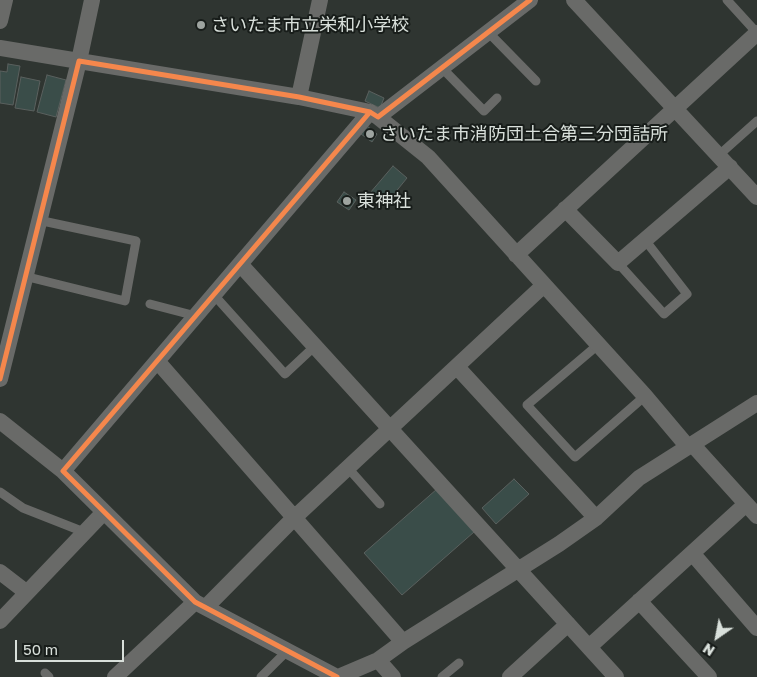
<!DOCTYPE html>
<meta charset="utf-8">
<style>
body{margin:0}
#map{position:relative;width:757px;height:677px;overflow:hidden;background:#2f3531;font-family:"Golos Text",sans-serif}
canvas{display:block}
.north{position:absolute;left:692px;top:612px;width:50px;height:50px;-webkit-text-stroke:4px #181d1a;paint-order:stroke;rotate:213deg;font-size:14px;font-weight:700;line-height:20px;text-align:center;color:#d9e0db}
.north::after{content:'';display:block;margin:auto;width:18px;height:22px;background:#d9e0db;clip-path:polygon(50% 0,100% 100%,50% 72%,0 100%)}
.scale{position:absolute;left:15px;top:640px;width:109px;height:22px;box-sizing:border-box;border:2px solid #d9e0db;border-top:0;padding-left:6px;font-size:15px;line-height:18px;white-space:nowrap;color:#d9e0db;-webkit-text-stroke:4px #181d1a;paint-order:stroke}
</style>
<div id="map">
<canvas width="757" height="677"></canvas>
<div class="north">N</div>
<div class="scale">50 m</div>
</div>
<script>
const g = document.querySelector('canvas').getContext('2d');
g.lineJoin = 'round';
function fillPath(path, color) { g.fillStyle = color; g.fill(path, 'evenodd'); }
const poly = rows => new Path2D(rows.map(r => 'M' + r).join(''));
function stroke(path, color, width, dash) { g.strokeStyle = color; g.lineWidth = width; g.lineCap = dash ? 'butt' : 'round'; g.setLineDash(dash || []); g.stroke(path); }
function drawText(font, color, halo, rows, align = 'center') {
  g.font = font + ' "Golos Text","Noto Sans JP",sans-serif'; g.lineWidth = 4; g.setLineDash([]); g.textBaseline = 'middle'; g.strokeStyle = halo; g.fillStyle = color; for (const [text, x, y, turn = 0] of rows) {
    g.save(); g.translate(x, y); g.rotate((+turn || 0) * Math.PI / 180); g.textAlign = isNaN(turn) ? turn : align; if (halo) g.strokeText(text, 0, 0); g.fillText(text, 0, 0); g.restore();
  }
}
const building = poly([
 [8,64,20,66,13,105,0,103,0,71,7,72,8,64],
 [47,75,66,80,56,117,37,112,47,75],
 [21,77,40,81,34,111,15,108,21,77],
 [369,91,384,98,380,108,365,101,369,91],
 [367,126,377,134,372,142,361,134,367,126],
 [393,166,407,178,385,205,370,193,393,166],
 [344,192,356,200,349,210,337,202,344,192],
 [514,479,529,494,496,524,482,508,514,479],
 [437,489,474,532,402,595,364,553,437,489]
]);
fillPath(building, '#3a4d49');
stroke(building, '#5a605e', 1);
stroke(poly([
 [727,0,757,33],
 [489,33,536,81],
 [442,68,484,111,497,98],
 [719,155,757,121],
 [618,263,664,314,687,294,645,240],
 [24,276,125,301,136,241,38,220],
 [214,295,285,374,315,346],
 [150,304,196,316],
 [599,344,527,405,575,457,645,396],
 [348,468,380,504],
 [0,492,23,508,84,532],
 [45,673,49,677],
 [261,677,288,650],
 [442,677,459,663]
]), '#696a68', 9);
stroke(poly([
 [574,0,757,197],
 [0,21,5,0],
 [0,48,79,61,92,0],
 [299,97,320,0],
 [378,117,428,157,645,396,688,447],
 [565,209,618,263,730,167],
 [516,255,757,33],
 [240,264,616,677],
 [158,362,403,642],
 [457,367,596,518],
 [0,379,79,61,299,97,370,112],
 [0,421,63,471],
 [692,444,757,516],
 [692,553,757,628],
 [0,572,26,592],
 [639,601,709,677],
 [206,607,295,517,544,285],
 [0,621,104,512],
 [589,647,746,504],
 [378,660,393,677],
 [115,677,195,602],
 [337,677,195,602,63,471,370,112,378,117,530,0],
 [338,677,378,660,403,642,559,544,596,518,639,478,757,403],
 [510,677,568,624]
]), '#696a68', 16);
stroke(poly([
 [0,379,79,61,299,97,370,112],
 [337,677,195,602,63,471,370,112,378,117,530,0]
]), '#f5874c', 5);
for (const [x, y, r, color] of [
 [201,25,5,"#9ea4a0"],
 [370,134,5,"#9ea4a0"],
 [347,201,5,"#9ea4a0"]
]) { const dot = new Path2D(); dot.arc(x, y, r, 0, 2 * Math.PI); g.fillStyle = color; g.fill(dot); stroke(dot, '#181d1a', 2); }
drawText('18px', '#d9e0db', '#181d1a', [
 ["さいたま市立栄和小学校",211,25],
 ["さいたま市消防団土合第三分団詰所",380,134],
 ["東神社",357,201]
], 'left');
</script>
